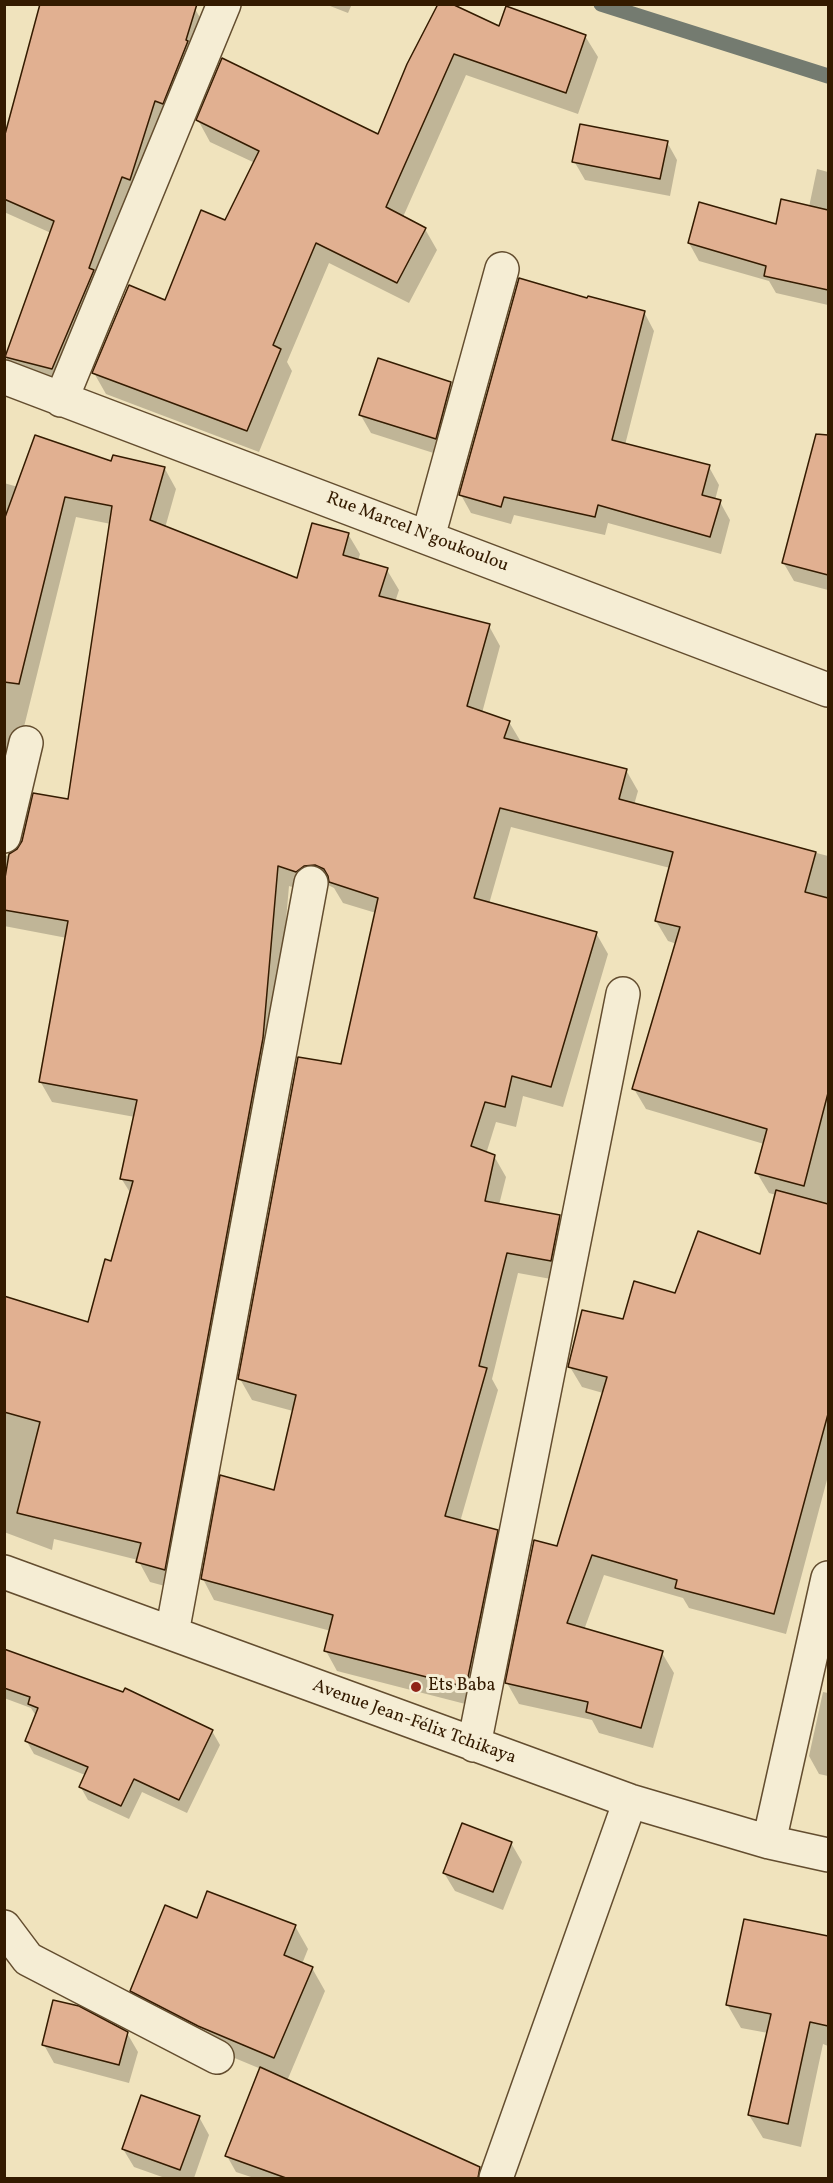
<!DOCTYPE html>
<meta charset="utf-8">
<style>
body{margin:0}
#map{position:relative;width:833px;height:2183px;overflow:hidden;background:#f0e3bd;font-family:Vollkorn,serif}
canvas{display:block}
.frame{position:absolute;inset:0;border:6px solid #341b00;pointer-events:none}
</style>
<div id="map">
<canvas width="833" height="2183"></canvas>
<div class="frame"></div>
</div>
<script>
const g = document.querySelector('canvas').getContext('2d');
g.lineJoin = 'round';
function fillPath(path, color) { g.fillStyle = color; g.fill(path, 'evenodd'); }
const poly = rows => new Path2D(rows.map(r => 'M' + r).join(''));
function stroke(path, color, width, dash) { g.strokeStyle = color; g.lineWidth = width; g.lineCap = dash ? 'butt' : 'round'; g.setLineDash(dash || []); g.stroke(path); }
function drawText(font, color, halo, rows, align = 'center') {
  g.font = font + ' Vollkorn,serif'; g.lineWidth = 6; g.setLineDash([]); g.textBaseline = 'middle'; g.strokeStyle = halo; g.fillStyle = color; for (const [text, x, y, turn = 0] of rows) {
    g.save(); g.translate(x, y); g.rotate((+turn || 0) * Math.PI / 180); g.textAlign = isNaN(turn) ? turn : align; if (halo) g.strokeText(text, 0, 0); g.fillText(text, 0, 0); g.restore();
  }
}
fillPath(poly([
 [325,4,352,4,348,13],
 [195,9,206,28,63,387,17,376,6,357,51,233,4,212,4,144],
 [500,28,585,36,598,57,578,114,466,75,403,217,425,229,437,250,409,303,329,263,287,362,292,371,259,452,106,394,94,373,166,302,226,222,255,163,210,142,198,120,379,136,409,65],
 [667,142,677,160,670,196,585,180,574,161],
 [817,169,828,172,828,305,776,293,769,281,699,261,689,243,777,226,809,207],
 [588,300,644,312,654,331,625,445,709,467,719,485,715,500,720,502,730,520,721,554,608,523,605,535,514,515,511,524,471,513,461,495],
 [450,383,461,402,446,457,371,433,360,414],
 [819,442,828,446,828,590,794,581,783,562],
 [112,463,165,469,176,489,165,528,298,580,348,534,360,554,358,561,387,570,399,590,395,602,489,626,500,646,482,713,509,722,521,742,626,770,638,791,634,805,828,856,828,1476,786,1634,689,1608,683,1598,604,1575,584,1630,662,1653,674,1673,653,1748,599,1733,592,1720,519,1704,507,1683,558,1548,603,1393,582,1387,570,1367,624,1321,761,1256,776,1195,769,1193,757,1173,764,1144,646,1109,634,1089,677,944,668,941,656,921,670,868,511,827,489,904,596,933,608,954,563,1107,523,1096,516,1127,496,1122,486,1154,494,1156,506,1177,499,1205,559,1216,571,1237,562,1281,518,1273,492,1379,498,1390,460,1522,497,1531,508,1552,477,1707,337,1671,326,1651,331,1631,214,1600,203,1579,275,1492,293,1411,252,1400,240,1379,342,1066,376,913,343,903,334,888,328,885,316,886,308,892,289,886,274,1059,176,1589,150,1582,138,1560,54,1539,52,1550,4,1532,4,1298,89,1324,112,1262,131,1194,121,1178,135,1117,52,1102,40,1081,67,938,4,926,4,856,10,855,69,801,111,524,76,517,20,743,4,795,4,483,18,487],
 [4,1650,212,1731,220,1745,187,1813,142,1792,129,1819,88,1800,80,1786,85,1775,34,1754,26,1740,36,1716,31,1708,4,1698],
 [823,1692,828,1693,828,1776,819,1774,809,1756],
 [511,1843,522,1862,503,1910,455,1891,444,1873],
 [198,1920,295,1926,308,1949,302,1964,312,1968,325,1991,287,2081,454,2168,451,2178,254,2178,236,2172,227,2156,261,2069,213,2049,145,2014,131,1990],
 [745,1920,828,1938,828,2046,823,2044,801,2147,763,2138,749,2115,768,2033,741,2028,727,2004],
 [127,2033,138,2052,129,2083,54,2063,44,2045],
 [199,2117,209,2135,194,2178,165,2178,134,2167,123,2149]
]), '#0003');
stroke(poly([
 [601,4,828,76]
]), '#747b70', 15);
const building = poly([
 [40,4,197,4,186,40,188,41,163,104,155,101,130,180,122,177,89,268,94,270,52,369,5,357,54,221,4,199,4,138,40,4],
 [438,4,452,4,499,26,506,6,586,35,566,93,454,54,386,207,426,228,397,283,316,243,273,345,281,349,247,431,92,373,129,285,165,300,201,210,225,220,259,151,196,120,222,58,378,134,407,64,438,4],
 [580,124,668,141,660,179,572,162,580,124],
 [781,199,828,210,828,290,764,276,766,266,688,243,699,202,776,224,781,199],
 [519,278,587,298,588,296,645,311,612,440,710,465,702,495,721,500,710,537,598,505,595,517,504,497,501,507,459,495,519,278],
 [378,358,451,382,436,439,359,415,378,358],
 [816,434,828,435,828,575,782,563,816,434],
 [35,435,111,461,113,455,165,467,150,520,297,578,312,523,349,533,343,555,388,568,379,596,490,624,467,706,510,721,504,738,627,769,619,799,816,852,805,892,828,898,828,1093,804,1186,755,1173,767,1129,632,1089,680,927,655,921,673,852,500,808,474,898,597,932,551,1087,512,1076,505,1107,485,1102,471,1146,495,1155,485,1201,560,1215,551,1261,507,1253,479,1366,487,1368,445,1516,498,1530,466,1687,324,1651,333,1615,201,1579,220,1475,274,1490,296,1395,238,1379,298,1057,341,1064,378,898,329,882,328,876,324,869,315,865,304,866,296,872,278,866,263,1038,165,1570,136,1562,141,1543,17,1513,40,1422,4,1412,4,1296,88,1322,105,1259,111,1261,133,1181,120,1179,137,1100,39,1082,68,921,4,910,4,884,9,854,17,849,22,841,33,793,68,799,112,506,65,497,19,684,4,682,4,520,35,435],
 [776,1190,828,1204,828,1414,774,1614,675,1588,677,1580,592,1555,567,1623,663,1651,641,1728,586,1712,588,1702,505,1683,534,1540,557,1546,607,1377,568,1367,582,1310,623,1319,634,1281,675,1293,698,1231,760,1254,776,1190],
 [4,1649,123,1692,125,1688,213,1730,179,1800,134,1779,121,1806,79,1787,88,1767,25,1741,38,1708,28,1704,30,1697,4,1688,4,1649],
 [462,1823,512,1842,493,1892,443,1873,462,1823],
 [207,1891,296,1925,284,1955,313,1967,274,2058,198,2026,130,1991,165,1905,197,1918,207,1891],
 [744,1919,828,1936,828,2026,810,2022,788,2124,748,2115,771,2014,726,2005,744,1919],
 [53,2000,79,2006,128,2032,119,2065,42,2045,53,2000],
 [260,2067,480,2167,478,2178,286,2178,225,2156,260,2067],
 [141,2095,200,2116,180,2170,122,2149,141,2095]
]);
fillPath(building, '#e1b091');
stroke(building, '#341b00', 1.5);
const minor = poly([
 [4,377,828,690],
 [61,400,224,4],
 [428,537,502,269],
 [4,836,26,743],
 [4,1572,630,1801,769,1842,828,1855],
 [172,1633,311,883],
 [474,1745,623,994],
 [769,1842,828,1578],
 [4,1927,28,1959,217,2057],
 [496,2178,630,1801]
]);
stroke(minor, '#634d2f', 36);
stroke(minor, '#f5edd4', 33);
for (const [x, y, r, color] of [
 [416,1687,6,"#8f2418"]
]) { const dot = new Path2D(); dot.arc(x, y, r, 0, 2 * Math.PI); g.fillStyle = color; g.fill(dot); stroke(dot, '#f5edd4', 2); }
drawText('18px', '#341b00', '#f5edd4', [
 ["Rue Marcel N'goukoulou",417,533,21],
 ["Avenue Jean-Félix Tchikaya",414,1723,20]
]);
drawText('18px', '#341b00', '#f5edd4', [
 ["Ets Baba",428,1687]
], 'left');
</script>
